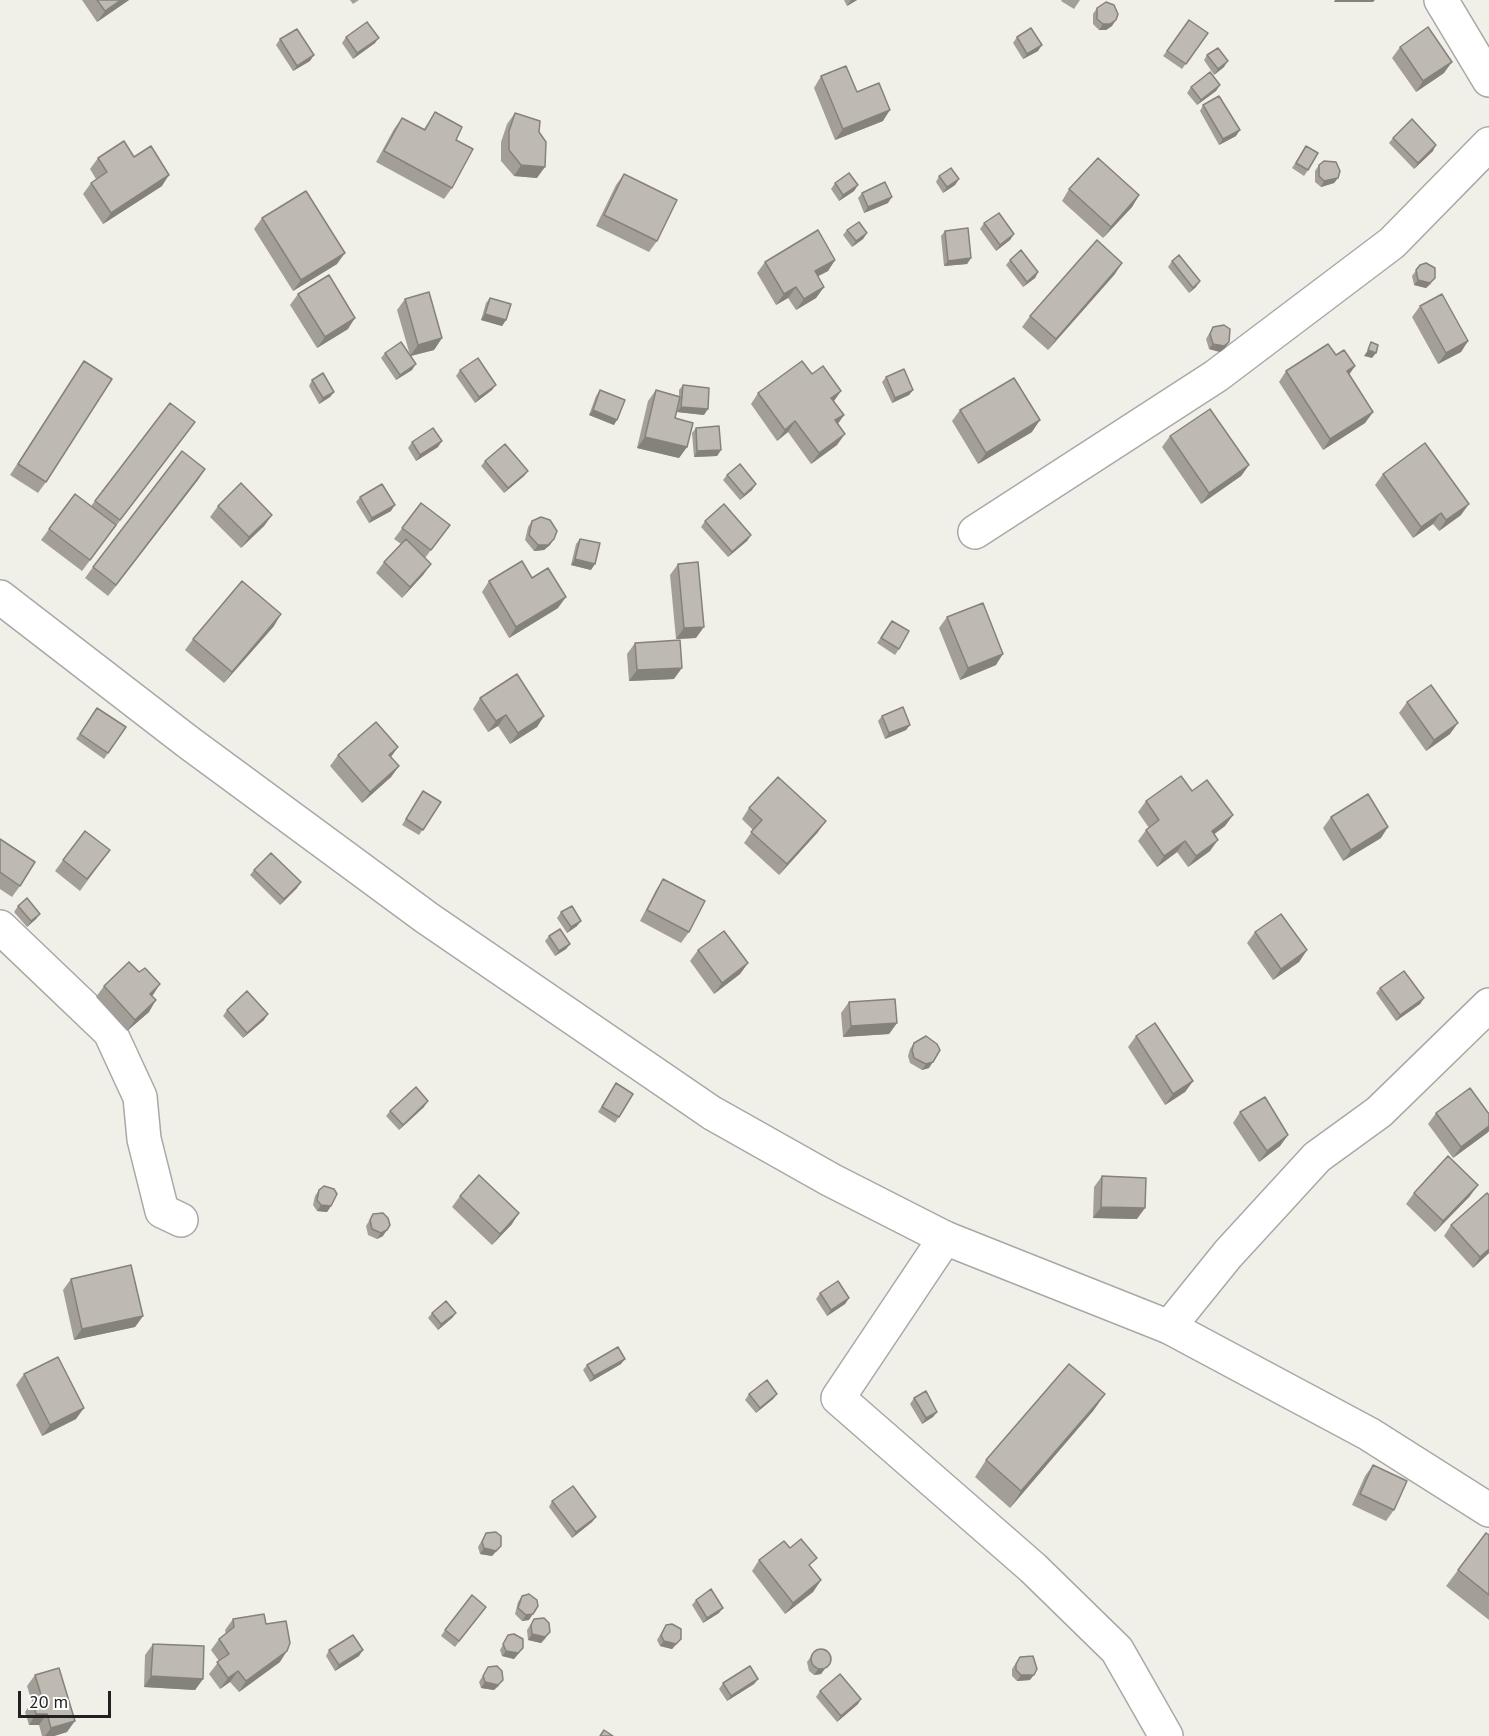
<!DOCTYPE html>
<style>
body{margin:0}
#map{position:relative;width:1489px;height:1736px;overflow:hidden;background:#f1f0e8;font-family:"PT Sans",sans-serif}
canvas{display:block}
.scale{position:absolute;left:18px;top:1691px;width:93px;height:27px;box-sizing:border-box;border:3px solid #212121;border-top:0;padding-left:8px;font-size:18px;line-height:21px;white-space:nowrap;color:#212121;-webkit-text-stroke:4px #fff;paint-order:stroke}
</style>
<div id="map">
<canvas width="1489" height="1736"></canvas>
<div class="scale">20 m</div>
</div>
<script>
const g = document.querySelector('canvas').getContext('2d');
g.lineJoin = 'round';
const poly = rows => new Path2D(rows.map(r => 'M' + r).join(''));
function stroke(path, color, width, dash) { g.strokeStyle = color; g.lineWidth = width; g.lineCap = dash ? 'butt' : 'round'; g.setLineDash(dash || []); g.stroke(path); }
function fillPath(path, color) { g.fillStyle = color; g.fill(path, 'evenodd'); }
const minor = poly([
 [1441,0,1489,80],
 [975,532,1216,376,1392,243,1489,144],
 [0,927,110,1032,140,1097,144,1139,162,1211,181,1220],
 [945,1238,838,1398,1033,1568,1117,1650,1166,1736],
 [1169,1327,1228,1254,1317,1157,1379,1112,1489,1005]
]);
const tertiary = poly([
 [0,597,188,742,427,918,712,1113,831,1180,945,1238,1169,1327,1369,1434,1489,1510]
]);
stroke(minor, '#a8a8a8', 36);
stroke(tertiary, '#a8a8a8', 36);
stroke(minor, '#fff', 33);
stroke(tertiary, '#fff', 33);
fillPath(poly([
 [82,0,129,0,97,22],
 [350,0,359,0,353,4],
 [844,0,857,0,847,6],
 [1062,0,1080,0,1074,9,1061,1],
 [1097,8,1112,26,1106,30,1099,30,1093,24,1093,14],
 [1189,20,1208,33,1182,69,1163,56],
 [346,37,375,43,353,59,342,43],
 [1017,37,1038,51,1023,59,1013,43],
 [280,39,310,61,293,71,276,45],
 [1400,47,1444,73,1416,92,1392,58],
 [1207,55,1224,67,1214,75,1204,60],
 [821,76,857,92,883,121,835,140,814,88],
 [1220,85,1216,91,1197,105,1187,93,1191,87],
 [1203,105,1236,136,1219,145,1200,111],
 [435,112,452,188,444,199,376,162,394,129,402,118,424,129],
 [515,113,537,178,514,176,501,161,501,142,507,124],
 [1393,138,1433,151,1414,169,1389,143],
 [1306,146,1308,170,1304,176,1292,168],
 [134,157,162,186,103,224,83,194,91,183,96,179,90,169,98,158],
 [1319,165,1338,178,1334,183,1321,187,1315,182,1315,171],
 [624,174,657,241,649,252,596,226,616,185],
 [939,176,959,179,955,185,943,193,936,182],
 [835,183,858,185,854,191,839,201,831,189],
 [1069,189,1139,195,1132,207,1103,238,1062,201],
 [862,193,888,203,864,213,858,198],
 [262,218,337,264,293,291,254,229],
 [984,223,1014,234,1010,240,996,251,980,229],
 [847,230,867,233,863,239,852,247,843,235],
 [945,231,971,258,967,264,944,266,941,236],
 [835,260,828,271,818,276,824,287,816,298,796,310,788,298,776,305,757,273,765,262],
 [1010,260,1038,272,1035,278,1023,287,1006,265],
 [1172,261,1196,287,1189,293,1168,267],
 [1420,265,1431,284,1426,288,1414,285,1412,276],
 [1115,274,1048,350,1022,327,1030,316],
 [298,294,348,329,317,348,290,305],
 [490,298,506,320,502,326,481,320,486,303],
 [405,299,442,338,434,350,411,356,412,370,396,380,381,358,385,353,410,355,397,310],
 [1420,306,1468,341,1461,352,1438,364,1412,317],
 [1213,327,1229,342,1225,348,1220,352,1209,349,1206,339],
 [1336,355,1355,366,1349,375,1373,412,1365,423,1323,450,1279,382,1286,371],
 [84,361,46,482,38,493,10,475],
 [460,370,492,390,475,403,456,376],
 [812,374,841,391,834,401,844,415,838,424,837,445,811,464,788,432,777,441,751,404,758,393],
 [886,377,913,390,909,395,892,403,882,382],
 [312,380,334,392,330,397,319,404,309,386],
 [683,385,704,415,677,412,678,405,675,418,687,447,679,458,637,448,648,401,656,390,679,396,679,390],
 [600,390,614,425,589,415,596,396],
 [170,403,187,433,115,527,82,571,41,540,75,494,91,506],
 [960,410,1032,432,978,464,952,421],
 [696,428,721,450,717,456,694,457,692,433],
 [1170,436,1249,465,1241,476,1201,504,1162,447],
 [412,442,438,447,416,461,408,448],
 [485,461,528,471,524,476,504,493,481,466],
 [205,469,108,596,85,578,93,567],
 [1383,474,1461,515,1439,531,1433,524,1413,538,1375,485],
 [727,475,752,490,740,500,723,480],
 [360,497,391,511,369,523,356,502],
 [421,503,450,525,425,558,431,564,423,575,402,598,376,573,384,562,401,544,394,539],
 [218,506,272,515,264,526,241,548,210,517],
 [532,521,550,545,544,550,534,551,525,540,528,527],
 [705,521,751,535,747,541,728,557,701,527],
 [580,539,591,570,571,565,576,544],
 [678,564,696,638,676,639,670,575],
 [532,578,558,608,509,638,482,592,489,581],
 [947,617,996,665,960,680,939,628],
 [892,621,899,649,895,655,877,643],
 [274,626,224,683,185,650,193,639],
 [635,643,674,679,629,681,627,654],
 [480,698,544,716,537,727,510,744,498,726,488,732,473,709],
 [1407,702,1450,734,1426,751,1399,713],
 [97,708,126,727,104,759,76,739],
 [882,716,910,725,906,730,885,739,878,721],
 [398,747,391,757,399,766,391,777,362,803,330,766,338,755],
 [423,791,441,802,419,835,402,825],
 [1192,791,1233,815,1225,826,1214,834,1210,851,1188,867,1177,852,1157,867,1138,841,1146,830,1149,828,1138,812,1146,801],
 [749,808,818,832,779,875,744,843,753,830,742,819],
 [1331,817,1381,838,1343,861,1323,828],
 [0,839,20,886,12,897,0,889],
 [110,850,80,891,55,871,63,860],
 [254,870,297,888,280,905,250,875],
 [663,879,689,932,681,943,640,921,656,890],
 [18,906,40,914,36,919,27,927,14,912],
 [561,912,577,926,567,933,557,918],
 [1255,932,1307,950,1299,962,1273,980,1247,943],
 [549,936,570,944,566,949,555,956,545,941],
 [698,950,748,963,740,974,714,994,690,961],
 [104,986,152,996,149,1012,127,1031,96,997],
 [1380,988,1424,998,1420,1004,1396,1021,1376,993],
 [849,1002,897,1023,889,1034,843,1037,841,1013],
 [227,1010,264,1020,243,1038,223,1016],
 [1136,1036,1193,1081,1185,1092,1165,1105,1128,1047],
 [914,1043,929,1068,922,1070,910,1063,908,1056,910,1049],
 [612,1089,619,1117,615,1123,598,1112],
 [424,1107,399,1130,386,1116,390,1111],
 [1240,1112,1288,1135,1280,1146,1259,1162,1233,1123],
 [1436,1113,1489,1114,1489,1131,1487,1133,1453,1158,1428,1124],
 [1102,1176,1137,1219,1093,1218,1094,1187],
 [319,1190,331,1206,327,1212,317,1211,313,1205,315,1196],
 [1414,1193,1470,1196,1435,1232,1406,1204],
 [1489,1195,1489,1253,1473,1268,1444,1236,1451,1225],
 [460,1196,512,1224,492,1245,452,1207],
 [373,1214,383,1236,377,1239,368,1235,366,1226],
 [71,1279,143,1316,135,1327,74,1340,63,1290],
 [820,1293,849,1298,845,1304,827,1316,816,1299],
 [432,1313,456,1313,452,1318,438,1330,428,1318],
 [621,1364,590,1382,583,1370,587,1365],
 [24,1374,76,1419,42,1436,16,1385],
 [749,1394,777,1394,773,1399,756,1413,745,1400],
 [1105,1394,1093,1411,1010,1508,975,1477,986,1460],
 [914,1398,937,1412,933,1417,922,1424,910,1404],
 [1373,1465,1394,1510,1386,1521,1352,1505,1365,1476],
 [552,1501,596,1517,592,1522,572,1538,549,1507],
 [486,1533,501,1546,492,1556,480,1554,478,1547],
 [1489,1535,1489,1620,1446,1586,1458,1570],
 [790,1548,821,1580,813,1592,785,1614,752,1571,759,1560],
 [522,1596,529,1620,522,1621,515,1614,518,1602],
 [696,1600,719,1613,703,1623,692,1605],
 [482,1612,455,1647,441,1636,445,1630],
 [233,1619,266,1624,280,1662,239,1692,230,1682,220,1689,209,1674,219,1661,211,1650,219,1639,226,1634,225,1630],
 [534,1619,546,1638,541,1643,528,1640,527,1630],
 [666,1625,681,1639,672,1649,660,1646,657,1640],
 [508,1635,523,1648,514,1659,502,1656,500,1650],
 [153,1644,203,1679,195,1690,144,1687,145,1655],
 [329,1650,359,1656,335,1671,326,1656],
 [815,1651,831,1661,821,1674,814,1675,809,1671,807,1662],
 [1020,1657,1030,1680,1017,1681,1012,1676,1012,1669],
 [488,1667,499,1686,494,1690,481,1688,479,1682],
 [35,1675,67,1732,54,1736,42,1736,39,1725,29,1725,25,1712,32,1702,27,1686],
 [758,1679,754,1684,727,1701,719,1689,723,1683],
 [820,1691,858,1704,837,1722,816,1697]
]), '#a39f98');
fillPath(poly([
 [121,0,129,0,97,22,105,11],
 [851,0,857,0,847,6],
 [1335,0,1375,0,1373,2,1334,2],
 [1116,20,1112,26,1106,30,1099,30,1103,24],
 [379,38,375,43,353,59,357,53],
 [1042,45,1038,51,1023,59,1027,54],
 [314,55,310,61,293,71,297,66],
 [1228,61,1224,67,1214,75,1218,69],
 [1452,62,1444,73,1416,92,1423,81],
 [1220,85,1216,91,1197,105,1201,100],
 [890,110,883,121,835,140,843,129],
 [1240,130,1236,136,1219,145,1223,139],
 [1436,145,1433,151,1414,169,1418,163],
 [521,165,545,167,537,178,514,176],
 [169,175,162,186,103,224,111,213],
 [1338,178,1334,183,1321,187,1324,181],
 [959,179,955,185,943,193,947,187],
 [858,185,854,191,839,201,843,195],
 [1139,195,1132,207,1103,238,1111,227],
 [892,197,888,203,864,213,868,207],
 [867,233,863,239,852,247,856,241],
 [1014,234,1010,240,996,251,1000,245],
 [345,253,337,264,293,291,301,280],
 [971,258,967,264,944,266,948,261],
 [835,260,828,271,807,282,815,271],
 [1122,263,1115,274,1048,350,1056,339],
 [1038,272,1035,278,1023,287,1027,282],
 [1435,278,1426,288,1414,285,1418,280],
 [1200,281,1196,287,1189,293,1193,288],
 [796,287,788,298,776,305,784,294],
 [824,287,816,298,796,310,804,299],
 [485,314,506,320,502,326,481,320],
 [355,318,348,329,317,348,325,337],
 [442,338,434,350,410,356,418,345],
 [1468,341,1461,352,1438,364,1446,353],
 [1229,342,1225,348,1220,352,1209,349,1213,344],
 [1368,350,1376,353,1372,358,1364,356],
 [416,364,412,370,396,380,400,375],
 [1355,366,1347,377,1347,371],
 [496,385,492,390,475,403,479,397],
 [913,390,909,395,892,403,895,398],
 [841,391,833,402,831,398],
 [334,392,330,397,319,404,323,398],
 [681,407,708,409,704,415,677,412],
 [593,410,617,420,614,425,589,415],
 [1373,412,1365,423,1323,450,1330,439],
 [844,415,836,426,835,420],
 [1040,420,1032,432,978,464,986,453],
 [795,421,788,432,777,441,785,430],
 [195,422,115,527,82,571,120,520],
 [845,434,837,445,811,464,819,453],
 [645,437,687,447,679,458,637,448],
 [442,441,438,447,416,461,420,455],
 [721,450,717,456,694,457,697,451],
 [1249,465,1241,476,1201,504,1209,493],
 [205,469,198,480,108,596,116,585],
 [528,471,524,476,504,493,508,488],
 [756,484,752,490,740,500,744,495],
 [1469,504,1461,515,1439,531,1446,520],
 [395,505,391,511,369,523,372,518],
 [1441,513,1433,524,1413,538,1421,527],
 [272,515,264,526,241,548,249,537],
 [751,535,747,541,728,557,732,552],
 [554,539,550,545,544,550,534,551,538,545],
 [575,559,595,564,591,570,571,565],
 [431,564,423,575,402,598,410,587],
 [566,597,558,608,509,638,516,627],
 [281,614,274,626,224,683,232,672],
 [704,627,696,638,676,639,684,628],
 [1003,654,996,665,960,680,968,668],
 [682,668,674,679,629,681,637,670],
 [506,715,498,726,488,732,496,721],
 [544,716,537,727,510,744,518,733],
 [1458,723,1450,734,1426,751,1434,740],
 [910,725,906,730,885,739,889,733],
 [398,747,390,758,389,755],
 [399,766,391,777,362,803,370,792],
 [1233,815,1225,826,1204,842,1212,831],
 [826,821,818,832,779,875,787,864],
 [1388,827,1381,838,1343,861,1351,850],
 [1218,840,1210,851,1188,867,1196,856],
 [1185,841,1177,852,1157,867,1164,856],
 [301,882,297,888,280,905,284,899],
 [40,914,36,919,27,927,31,921],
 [581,921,577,926,567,933,571,927],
 [570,944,566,949,555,956,559,951],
 [1307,950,1299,962,1273,980,1281,969],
 [748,963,740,974,714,994,722,983],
 [160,984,153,995,142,1005,150,994],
 [1424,998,1420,1004,1396,1021,1400,1015],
 [156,1000,149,1012,127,1031,135,1020],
 [268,1014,264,1020,243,1038,247,1033],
 [897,1023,889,1034,843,1037,851,1026],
 [933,1062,929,1068,922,1070,926,1064],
 [1193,1081,1185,1092,1165,1105,1173,1094],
 [428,1101,424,1107,399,1130,403,1125],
 [1489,1126,1489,1131,1487,1133,1453,1158,1461,1147],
 [1288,1135,1280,1146,1259,1162,1267,1151],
 [1478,1185,1470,1196,1435,1232,1443,1221],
 [321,1205,331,1206,327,1212,317,1211],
 [1101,1207,1145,1208,1137,1219,1093,1218],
 [519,1213,512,1224,492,1245,500,1234],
 [387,1230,383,1236,377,1239,381,1233],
 [1489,1249,1489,1253,1473,1268,1480,1257],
 [849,1298,845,1304,827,1316,831,1310],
 [456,1313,452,1318,438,1330,441,1324],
 [143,1316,135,1327,74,1340,82,1329],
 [625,1359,621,1364,590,1382,594,1376],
 [777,1394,773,1399,756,1413,760,1408],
 [1105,1394,1093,1411,1010,1508,1021,1491],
 [84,1408,76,1419,42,1436,50,1425],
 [937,1412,933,1417,922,1424,926,1418],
 [596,1517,592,1522,572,1538,576,1532],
 [501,1546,492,1556,480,1554,484,1548],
 [821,1580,813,1592,785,1614,793,1603],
 [723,1608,719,1613,703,1623,707,1618],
 [533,1614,529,1620,522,1621,526,1615],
 [550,1632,541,1643,528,1640,532,1634],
 [681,1639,672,1649,660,1646,664,1641],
 [523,1648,514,1659,502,1656,506,1651],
 [363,1650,359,1656,335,1671,339,1665],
 [287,1651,280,1662,239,1692,246,1681],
 [825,1668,821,1674,814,1675,818,1669],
 [238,1671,230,1682,220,1689,228,1678],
 [1021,1675,1034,1675,1030,1680,1017,1681],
 [151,1676,203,1679,195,1690,144,1687],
 [758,1679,754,1684,727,1701,731,1696],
 [503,1680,494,1690,481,1688,485,1682],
 [861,1699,858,1704,837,1722,841,1716],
 [36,1714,47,1714,39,1725,29,1725],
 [75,1721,67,1732,54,1736,45,1736,51,1728]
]), '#85827c');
const building = poly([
 [97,0,121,0,105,11,97,0],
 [1106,2,1114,5,1118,14,1116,20,1110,24,1103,24,1097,19,1097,8,1106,2],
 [1189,20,1208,33,1186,64,1167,51,1189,20],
 [367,22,379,38,357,53,346,37,367,22],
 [1428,27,1452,62,1423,81,1400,47,1428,27],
 [1031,28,1042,45,1027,54,1017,37,1031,28],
 [297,29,314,55,297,66,280,39,297,29],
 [1218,48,1228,61,1218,69,1207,55,1218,48],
 [846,66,857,92,879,83,890,110,843,129,821,76,846,66],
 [1210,72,1220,85,1201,100,1191,87,1210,72],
 [1219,96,1240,130,1223,139,1203,105,1219,96],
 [435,112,462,127,456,140,473,149,452,188,384,151,402,118,425,130,435,112],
 [515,113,540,121,539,132,546,142,545,167,521,165,509,150,509,131,515,113],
 [1412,119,1436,145,1418,163,1393,138,1412,119],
 [124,141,134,157,151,146,169,175,111,213,91,183,107,172,98,158,124,141],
 [1306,146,1318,153,1308,170,1296,163,1306,146],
 [1098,158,1139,195,1111,227,1069,189,1098,158],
 [1324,161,1336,162,1340,171,1338,178,1324,181,1319,176,1319,165,1324,161],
 [951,168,959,179,947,187,939,176,951,168],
 [849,173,858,185,843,195,835,183,849,173],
 [624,174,677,200,657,241,604,215,624,174],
 [885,182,892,197,868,207,862,193,885,182],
 [306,191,345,253,301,280,262,218,306,191],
 [999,213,1014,234,1000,245,984,223,999,213],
 [859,222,867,233,856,241,847,230,859,222],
 [968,228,971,258,948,261,945,231,968,228],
 [818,230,835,260,815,271,824,287,804,299,796,287,784,294,765,262,818,230],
 [1097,240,1122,263,1056,339,1030,316,1097,240],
 [1021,250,1038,272,1027,282,1010,260,1021,250],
 [1179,255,1200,281,1193,288,1172,261,1179,255],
 [1426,263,1435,268,1435,278,1430,283,1418,280,1416,270,1420,265,1426,263],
 [329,275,355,318,325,337,298,294,329,275],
 [429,292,442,338,418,345,405,299,429,292],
 [1442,294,1468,341,1446,353,1420,306,1442,294],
 [490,298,511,304,506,320,485,314,490,298],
 [1224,325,1230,329,1229,342,1224,346,1213,344,1210,334,1213,327,1224,325],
 [401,342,416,364,400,375,385,353,401,342],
 [1371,342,1378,345,1376,353,1368,350,1371,342],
 [1328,344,1336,355,1344,350,1355,366,1347,371,1373,412,1330,439,1286,371,1328,344],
 [478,358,496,385,479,397,460,370,478,358],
 [84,361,112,379,46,482,18,464,84,361],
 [802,361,812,374,823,366,841,391,831,398,844,415,835,420,845,434,819,453,795,421,785,430,758,393,802,361],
 [904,369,913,390,895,398,886,377,904,369],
 [323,373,334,392,323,398,312,380,323,373],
 [1014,378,1040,420,986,453,960,410,1014,378],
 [683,385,709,388,708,409,681,407,683,385],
 [600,390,625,400,617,420,593,410,600,390],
 [656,390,680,397,675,418,693,423,687,447,645,437,656,390],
 [170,403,195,422,120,520,95,501,170,403],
 [1210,409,1249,465,1209,493,1170,436,1210,409],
 [719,426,721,450,697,451,696,428,719,426],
 [433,428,442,441,420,455,412,442,433,428],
 [1425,443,1469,504,1446,520,1441,513,1421,527,1383,474,1425,443],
 [505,444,528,471,508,488,485,461,505,444],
 [182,451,205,469,116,585,93,567,182,451],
 [740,464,756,484,744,495,727,475,740,464],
 [241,483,272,515,249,537,218,506,241,483],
 [382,484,395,505,372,518,360,497,382,484],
 [75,494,116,525,90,560,49,529,75,494],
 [421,503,450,525,431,550,402,528,421,503],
 [724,504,751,535,732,552,705,521,724,504],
 [541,517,550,520,557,531,554,539,548,545,538,545,529,535,532,521,541,517],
 [406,539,431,564,410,587,384,562,406,539],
 [580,539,600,543,595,564,575,559,580,539],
 [522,561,532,578,548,568,566,597,516,627,489,581,522,561],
 [698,562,704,627,684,628,678,564,698,562],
 [242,581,281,614,232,672,193,639,242,581],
 [983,603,1003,654,968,668,947,617,983,603],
 [892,621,909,631,899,649,881,638,892,621],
 [680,640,682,668,637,670,635,643,680,640],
 [517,674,544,716,518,733,506,715,496,721,480,698,517,674],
 [1431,685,1458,723,1434,740,1407,702,1431,685],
 [903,707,910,725,889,733,882,716,903,707],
 [97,708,126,727,108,753,80,734,97,708],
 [376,722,398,747,389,755,399,766,370,792,338,755,376,722],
 [1181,776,1192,791,1207,780,1233,815,1212,831,1218,840,1196,856,1185,841,1164,856,1146,830,1159,820,1146,801,1181,776],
 [778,777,826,821,787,864,751,832,762,820,749,808,778,777],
 [423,791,441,802,423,830,406,819,423,791],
 [1368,794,1388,827,1351,850,1331,817,1368,794],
 [85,831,110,850,87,879,63,860,85,831],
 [0,839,35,862,20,886,0,872,0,839],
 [271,853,301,882,284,899,254,870,271,853],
 [663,879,705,901,689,932,647,910,663,879],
 [27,898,40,914,31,921,18,906,27,898],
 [572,906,581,921,571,927,561,912,572,906],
 [1281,914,1307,950,1281,969,1255,932,1281,914],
 [560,929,570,944,559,951,549,936,560,929],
 [724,931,748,963,722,983,698,950,724,931],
 [129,962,139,972,145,968,160,984,150,994,156,1000,135,1020,104,986,129,962],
 [1404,971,1424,998,1400,1015,1380,988,1404,971],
 [247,991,268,1014,247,1033,227,1010,247,991],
 [895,999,897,1023,851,1026,849,1002,895,999],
 [1155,1023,1193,1081,1173,1094,1136,1036,1155,1023],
 [926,1036,937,1044,940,1050,933,1062,926,1064,914,1058,912,1050,914,1043,926,1036],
 [616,1083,633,1094,619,1117,602,1107,616,1083],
 [416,1087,428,1101,403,1125,390,1111,416,1087],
 [1470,1088,1489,1114,1489,1126,1461,1147,1436,1113,1470,1088],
 [1265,1097,1288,1135,1267,1151,1240,1112,1265,1097],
 [1448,1156,1478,1185,1443,1221,1414,1193,1448,1156],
 [479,1175,519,1213,500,1234,460,1196,479,1175],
 [1102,1176,1146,1178,1145,1208,1101,1207,1102,1176],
 [324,1186,334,1189,337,1194,331,1206,321,1205,317,1200,319,1190,324,1186],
 [1487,1193,1489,1195,1489,1249,1480,1257,1451,1225,1487,1193],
 [383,1213,388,1218,390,1225,387,1230,381,1233,372,1229,370,1220,373,1214,383,1213],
 [131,1265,143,1316,82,1329,71,1279,131,1265],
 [838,1281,849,1298,831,1310,820,1293,838,1281],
 [446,1301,456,1313,441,1324,432,1313,446,1301],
 [618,1347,625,1359,594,1376,587,1365,618,1347],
 [58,1357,84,1408,50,1425,24,1374,58,1357],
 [1069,1364,1105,1394,1021,1491,986,1460,1069,1364],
 [767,1380,777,1394,760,1408,749,1394,767,1380],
 [926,1391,937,1412,926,1418,914,1398,926,1391],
 [1373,1465,1407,1481,1394,1510,1360,1494,1373,1465],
 [573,1486,596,1517,576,1532,552,1501,573,1486],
 [496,1532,501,1536,501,1546,496,1551,484,1548,482,1542,486,1533,496,1532],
 [1486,1533,1489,1535,1489,1595,1458,1570,1486,1533],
 [801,1539,817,1558,809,1565,821,1580,793,1603,759,1560,784,1541,790,1548,801,1539],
 [711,1589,723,1608,707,1618,696,1600,711,1589],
 [529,1594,537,1600,538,1606,533,1614,526,1615,518,1608,522,1596,529,1594],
 [472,1595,486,1607,459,1641,445,1630,472,1595],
 [264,1614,266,1624,286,1621,290,1643,287,1651,246,1681,238,1671,228,1678,217,1662,229,1654,219,1639,234,1627,233,1619,264,1614],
 [544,1618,549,1623,550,1632,545,1637,532,1634,531,1625,534,1619,544,1618],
 [672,1624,681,1629,681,1639,676,1644,664,1641,661,1635,666,1625,672,1624],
 [514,1634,523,1639,523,1648,518,1653,506,1651,503,1644,508,1635,514,1634],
 [353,1635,363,1650,339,1665,329,1650,353,1635],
 [153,1644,204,1646,203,1679,151,1676,153,1644],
 '811 1659a10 10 0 1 1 20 0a10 10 0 1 1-20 0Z',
 [1033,1656,1037,1669,1034,1675,1021,1675,1016,1670,1016,1664,1020,1657,1033,1656],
 [497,1666,502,1671,503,1680,498,1685,485,1682,483,1676,488,1667,497,1666],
 [750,1666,758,1679,731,1696,723,1683,750,1666],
 [59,1668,75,1721,51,1728,47,1714,36,1714,33,1701,42,1698,35,1675,59,1668],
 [840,1674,861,1699,841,1716,820,1691,840,1674],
 [604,1730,613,1736,600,1736,604,1730]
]);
fillPath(building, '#beb9b1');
stroke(building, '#85827c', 1.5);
</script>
